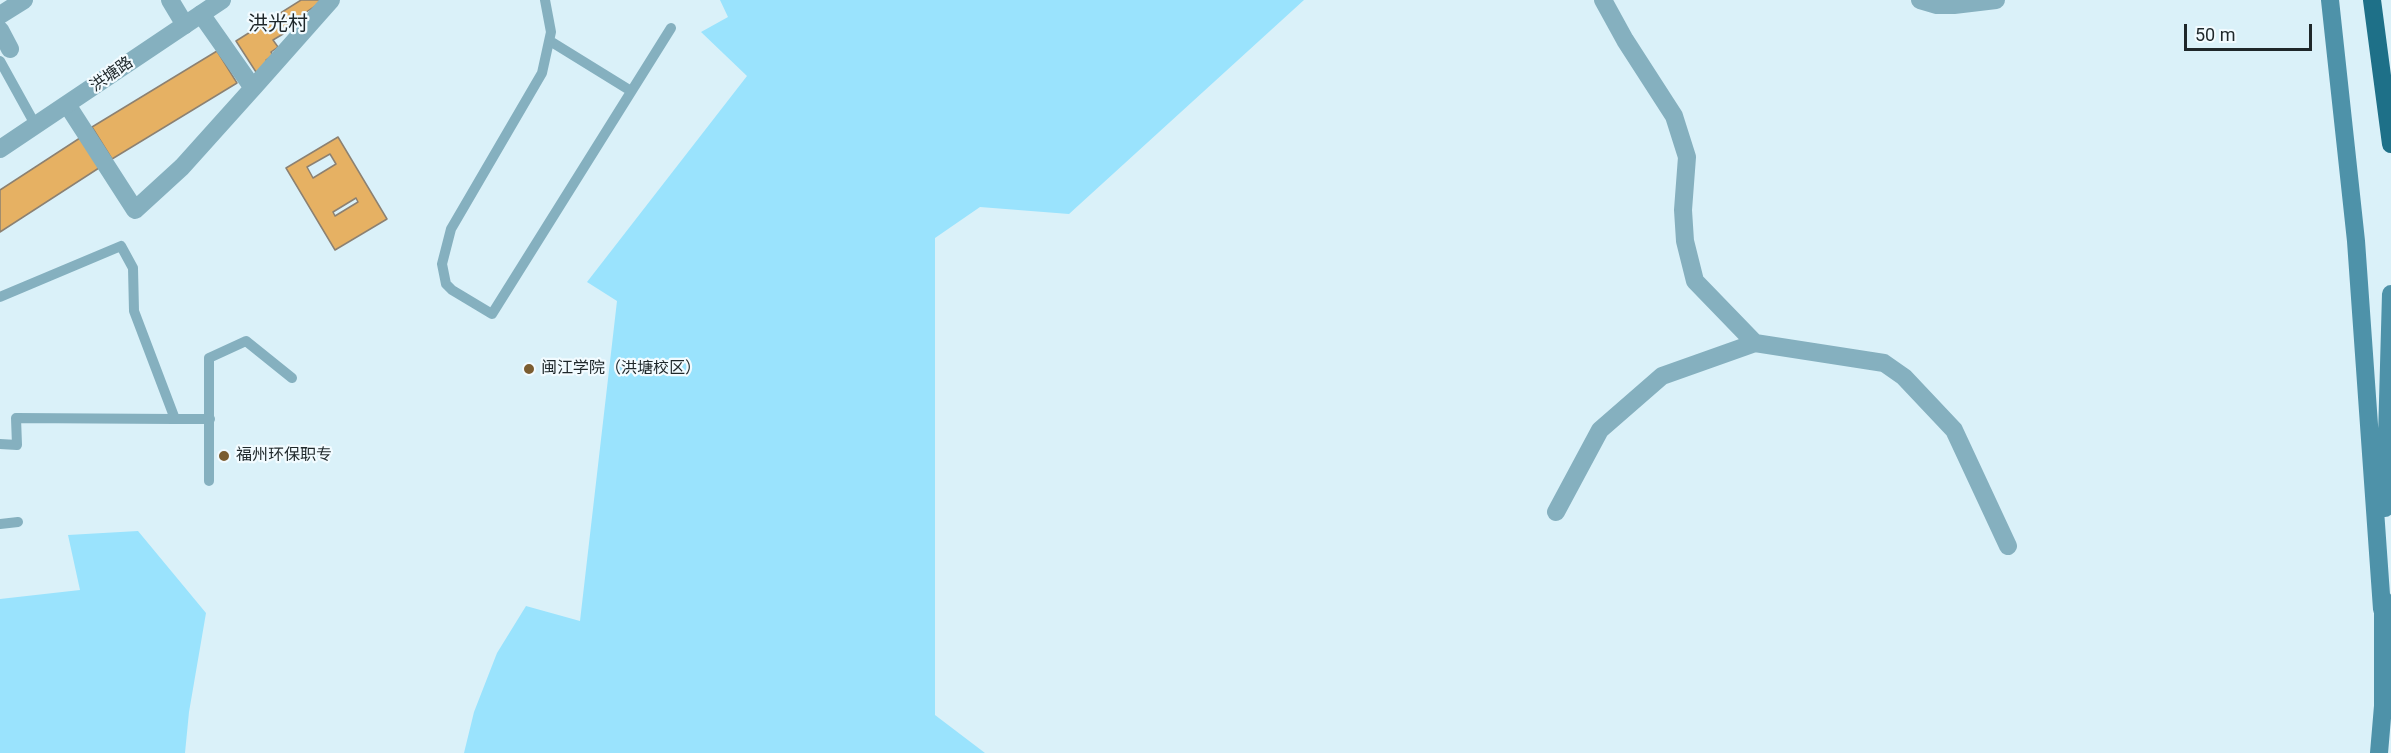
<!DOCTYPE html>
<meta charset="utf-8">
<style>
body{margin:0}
#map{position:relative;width:2391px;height:753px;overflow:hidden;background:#daf1f9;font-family:Roboto,sans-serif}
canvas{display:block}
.scale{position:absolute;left:2184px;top:24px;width:128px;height:27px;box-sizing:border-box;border:3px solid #1e272a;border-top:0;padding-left:8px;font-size:18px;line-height:21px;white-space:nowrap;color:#1e272a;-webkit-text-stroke:4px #f2fbff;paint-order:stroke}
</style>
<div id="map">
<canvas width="2391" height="753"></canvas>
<div class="scale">50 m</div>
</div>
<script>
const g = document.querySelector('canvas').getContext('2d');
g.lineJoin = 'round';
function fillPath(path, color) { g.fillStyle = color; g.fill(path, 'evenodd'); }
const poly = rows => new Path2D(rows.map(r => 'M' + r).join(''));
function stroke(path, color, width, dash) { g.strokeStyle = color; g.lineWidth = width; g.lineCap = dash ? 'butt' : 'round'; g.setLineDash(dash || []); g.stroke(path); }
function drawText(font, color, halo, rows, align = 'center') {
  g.font = font + ' Roboto,"Noto Sans SC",sans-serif'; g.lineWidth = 4.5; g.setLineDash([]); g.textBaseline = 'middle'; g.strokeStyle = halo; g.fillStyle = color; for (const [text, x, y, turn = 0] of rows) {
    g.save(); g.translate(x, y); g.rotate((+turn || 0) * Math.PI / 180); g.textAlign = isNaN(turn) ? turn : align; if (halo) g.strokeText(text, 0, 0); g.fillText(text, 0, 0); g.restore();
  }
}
fillPath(poly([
 [720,0,1304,0,1069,214,980,207,935,238,935,715,985,753,464,753,474,712,497,653,526,606,580,621,617,301,587,282,747,76,701,32,728,17],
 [138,531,206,613,189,712,185,753,0,753,0,599,80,590,68,535]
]), '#9ae3fd');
const building = poly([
 [301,0,324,0,280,30,283,34,273,40,278,47,271,52,273,55,266,60,268,64,256,72,236,41,301,0],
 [217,51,237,83,112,159,92,127,217,51],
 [83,136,102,166,0,232,0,190,83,136],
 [338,137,387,219,335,250,286,168,338,137],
 [330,154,336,164,313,178,307,167,330,154],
 [356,198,358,202,335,216,333,212,356,198]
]);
fillPath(building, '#e6b163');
stroke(building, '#8c8172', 1.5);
stroke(poly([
 [545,0,551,32,542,73,451,229,442,264,446,284,452,290,492,314,671,28],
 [550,41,631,91],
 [0,61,36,126],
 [0,297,121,246,133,268,134,311,175,419,16,418,17,445,0,444],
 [175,419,210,419],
 [209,481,209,358,246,341,292,378],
 [0,524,18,522]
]), '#85b0bf', 10);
stroke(poly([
 [170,0,185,25],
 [1603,0,1625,40,1674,116,1687,157,1683,210,1685,241,1695,281,1755,343],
 [1920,0,1937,5,1954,5,1996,0],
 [0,15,24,0],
 [0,30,10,49],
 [253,88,331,0],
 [68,106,135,210,182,167,253,88,201,14],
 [1556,512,1600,430,1662,376,1755,343,1884,363,1904,377,1954,430,2008,546]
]), '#85b0bf', 18);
stroke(poly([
 [0,149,222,0]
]), '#85b0bf', 18);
stroke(poly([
 [2330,0,2356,241,2382,609],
 [2385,508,2391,294],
 [2379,753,2383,706,2383,599]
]), '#4e92a9', 18);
stroke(poly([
 [2372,0,2391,144]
]), '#1e7088', 18);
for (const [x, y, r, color] of [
 [529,369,6,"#7b5d31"],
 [224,456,6,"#7b5d31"]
]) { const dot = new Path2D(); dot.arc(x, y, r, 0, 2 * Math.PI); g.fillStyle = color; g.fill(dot); stroke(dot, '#f2fbff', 2); }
drawText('16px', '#1e272a', '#f2fbff', [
 ["洪塘路",112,75,-35]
]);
drawText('16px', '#1e272a', '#f2fbff', [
 ["闽江学院（洪塘校区）",541,369],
 ["福州环保职专",236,456]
], 'left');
drawText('20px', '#1e272a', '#f2fbff', [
 ["洪光村",278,25]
]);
</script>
